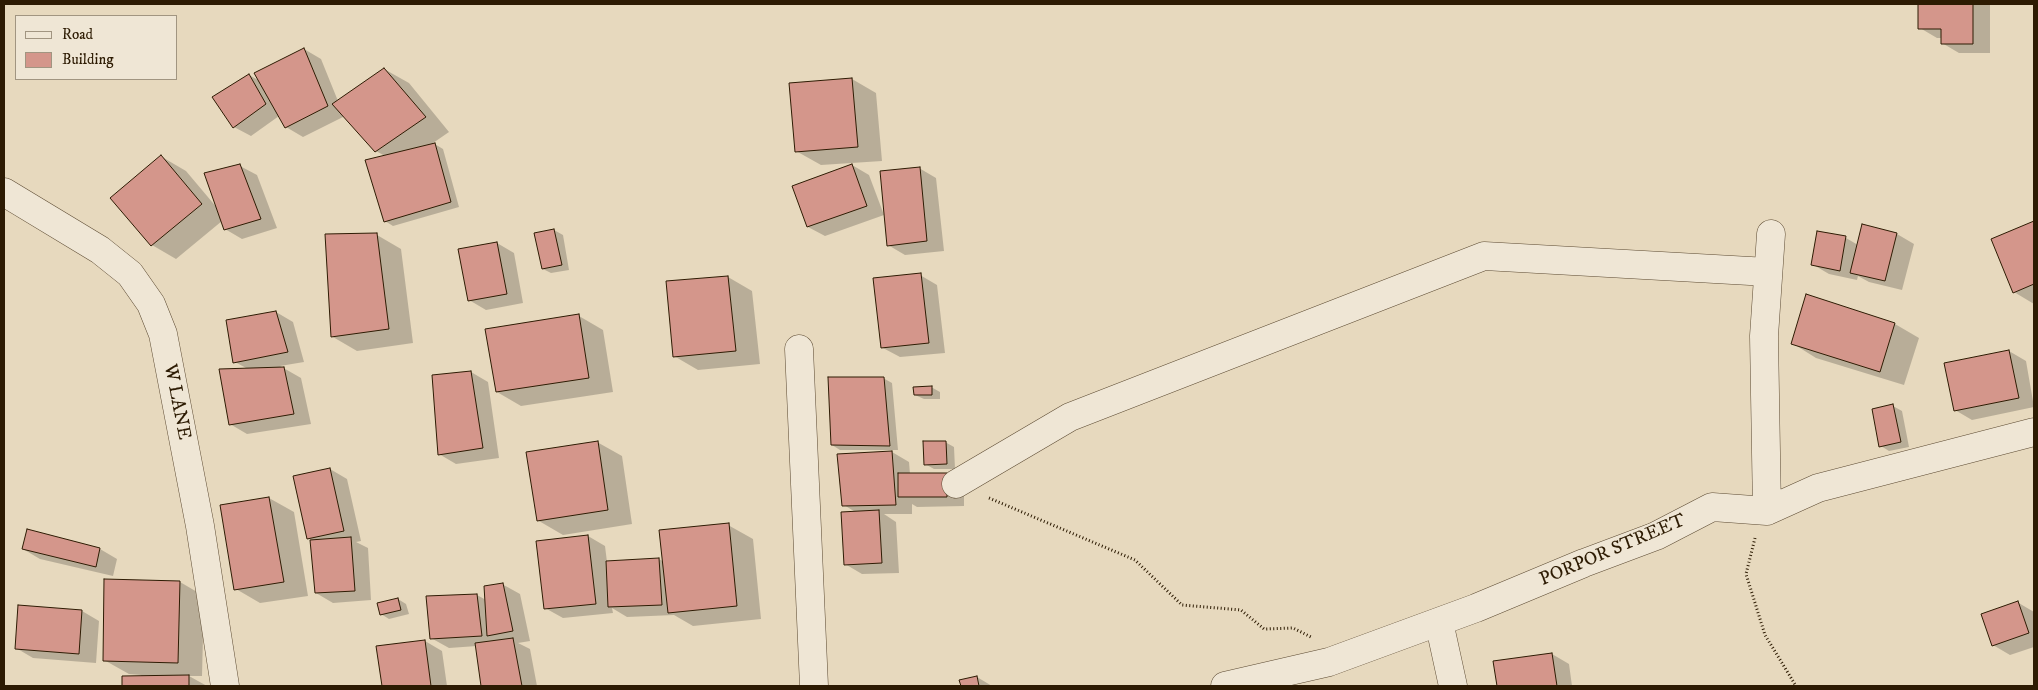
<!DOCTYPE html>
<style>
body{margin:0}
#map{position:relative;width:2038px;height:690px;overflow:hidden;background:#e7d9be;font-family:"IM FELL DW Pica",serif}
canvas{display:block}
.frame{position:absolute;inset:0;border:5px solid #2d1b03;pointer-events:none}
.legend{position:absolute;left:15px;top:15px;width:162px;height:65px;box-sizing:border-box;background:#efe6d5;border:1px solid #a19581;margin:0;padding:6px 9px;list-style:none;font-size:15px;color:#2d1b03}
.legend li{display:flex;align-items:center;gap:10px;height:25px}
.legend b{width:25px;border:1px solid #a19581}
</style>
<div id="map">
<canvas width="2038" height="690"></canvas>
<div class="frame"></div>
<ul class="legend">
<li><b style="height:6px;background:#efe6d5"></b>Road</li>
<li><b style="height:14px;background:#d4968b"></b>Building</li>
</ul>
</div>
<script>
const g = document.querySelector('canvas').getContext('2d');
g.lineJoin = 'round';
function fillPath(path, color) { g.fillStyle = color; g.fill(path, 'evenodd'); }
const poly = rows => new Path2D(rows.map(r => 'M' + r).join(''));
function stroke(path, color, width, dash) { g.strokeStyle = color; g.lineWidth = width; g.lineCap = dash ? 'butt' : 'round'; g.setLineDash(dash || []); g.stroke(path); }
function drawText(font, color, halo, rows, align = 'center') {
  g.font = font + ' "IM FELL DW Pica",serif'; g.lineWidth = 4; g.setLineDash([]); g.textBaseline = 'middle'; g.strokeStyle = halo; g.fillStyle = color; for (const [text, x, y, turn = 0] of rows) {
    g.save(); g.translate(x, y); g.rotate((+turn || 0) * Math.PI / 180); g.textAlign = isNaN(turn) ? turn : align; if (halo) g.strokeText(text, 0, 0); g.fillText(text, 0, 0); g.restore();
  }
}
fillPath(poly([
 [1920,4,1990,4,1990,53,1959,53,1942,43,1942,38,1937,38,1920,28],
 [304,49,321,59,338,101,384,69,409,83,449,132,433,143,443,149,459,207,393,226,385,221,385,156,376,151,345,116,303,137,286,127,279,116,251,136,234,127,249,75,260,81],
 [852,79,876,93,882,161,821,165,796,151],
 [162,157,186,171,218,209,240,166,257,175,277,228,242,239,225,229,222,221,176,259,152,245],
 [852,165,869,175,884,215,825,236,808,227],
 [919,168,936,178,944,251,905,255,888,245],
 [2034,222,2034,304,2014,292,1993,239],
 [554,230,563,235,569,270,551,273,543,269],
 [1818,232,1846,238,1858,245,1897,234,1914,244,1902,290,1869,282,1858,276,1857,280,1829,274,1812,264],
 [377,235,401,249,413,343,357,351,333,337],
 [497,243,514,253,523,303,486,310,469,300],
 [920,275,937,285,945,353,900,357,883,348],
 [728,277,752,291,760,364,698,370,674,356],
 [276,312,293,322,304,362,280,366,301,378,311,424,247,434,230,424,248,369,235,362,228,321],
 [579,316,603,330,613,392,521,406,497,392],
 [1895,324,1919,338,1904,385,1816,358,1792,343],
 [2009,351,2026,361,2034,407,1972,420,1955,410],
 [471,372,488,382,499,458,456,464,439,454],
 [883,378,892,383,898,450,840,450,832,445],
 [931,387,940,392,940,399,924,399,915,395],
 [1893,406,1902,411,1909,447,1889,451,1881,446],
 [597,442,622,456,632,524,563,535,539,521],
 [945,442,954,447,955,469,934,469,925,464],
 [892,452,909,462,910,474,947,474,964,484,964,506,917,507,912,504,912,514,884,514,896,522,899,573,862,574,845,564,857,513,844,505],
 [330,469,347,479,361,541,356,542,368,548,371,600,333,603,316,593,312,540,308,539],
 [269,498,294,512,308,596,260,603,236,589],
 [728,525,753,539,761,619,693,626,674,615,627,617,612,608,613,613,563,618,545,608,588,536,605,546,607,562,659,559,664,562],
 [28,531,100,549,117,559,113,576,40,559,23,549],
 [180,582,204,596,202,676,189,676,207,686,123,686,123,677,141,677,141,675,129,674,104,660],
 [502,584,520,594,530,641,518,643,530,649,537,686,482,686,477,646,449,648,431,638,477,595,486,600],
 [398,599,406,604,409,614,389,619,381,614],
 [2017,602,2034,612,2034,647,2010,655,1993,645],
 [19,607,82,611,99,621,96,663,33,658,16,648],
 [425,641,442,651,447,686,383,686,378,647],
 [1552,654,1569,664,1572,686,1498,686,1495,662],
 [977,677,992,686,962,686,961,681]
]), '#0003');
const building = poly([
 [1918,4,1973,4,1973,44,1941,44,1941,29,1918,29,1918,4],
 [304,48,328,106,285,128,254,73,304,48],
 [384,68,426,117,375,152,332,104,384,68],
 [249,74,266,104,233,128,212,97,249,74],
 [852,78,858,147,795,152,789,83,852,78],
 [435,143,451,202,384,222,365,160,435,143],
 [161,155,202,204,151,246,110,198,161,155],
 [240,164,261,219,224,230,204,173,240,164],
 [852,164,867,206,807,227,792,186,852,164],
 [920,167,927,241,887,246,880,171,920,167],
 [2034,221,2034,284,2013,293,1991,239,2034,221],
 [1862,224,1897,233,1885,281,1850,273,1862,224],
 [554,229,562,265,542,269,534,233,554,229],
 [1817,231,1846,236,1840,271,1811,265,1817,231],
 [377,233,389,329,331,337,325,234,377,233],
 [497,242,507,294,468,301,458,249,497,242],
 [921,273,929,343,881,348,873,278,921,273],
 [728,276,736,351,673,357,666,281,728,276],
 [1806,294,1895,323,1880,372,1791,344,1806,294],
 [276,311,288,352,233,363,226,320,276,311],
 [579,314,589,378,496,392,485,329,579,314],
 [2009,350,2019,398,1954,411,1944,363,2009,350],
 [284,367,294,414,229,425,219,369,284,367],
 [471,371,483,448,438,455,432,375,471,371],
 [828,377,884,377,890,446,831,445,828,377],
 [932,386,932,395,914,395,913,387,932,386],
 [1893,404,1901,442,1879,447,1872,409,1893,404],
 [598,441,608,510,537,521,526,452,598,441],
 [923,441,946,441,947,464,924,465,923,441],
 [892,451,896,505,842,506,837,454,892,451],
 [330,468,344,531,307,539,293,476,330,468],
 [898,473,947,473,947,497,898,497,898,473],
 [269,497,284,582,234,590,220,505,269,497],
 [879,510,882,563,844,565,841,512,879,510],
 [729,523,737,606,668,613,659,530,729,523],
 [27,529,100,548,96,567,22,549,27,529],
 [588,535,596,604,544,609,536,541,588,535],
 [351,537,355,591,315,593,310,540,351,537],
 [659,558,662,605,608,607,606,561,659,558],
 [104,579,180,581,178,663,103,661,104,579],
 [503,583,513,631,487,636,484,586,503,583],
 [477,594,482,636,430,639,426,596,477,594],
 [398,598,401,610,380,615,377,603,398,598],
 [2018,601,2029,633,1992,646,1981,614,2018,601],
 [18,605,82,610,79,654,15,649,18,605],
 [513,638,522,686,481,686,475,643,513,638],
 [425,640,431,686,382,686,376,646,425,640],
 [1552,653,1557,686,1497,686,1493,661,1552,653],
 [189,675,189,686,122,686,122,676,189,675],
 [977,676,979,686,961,686,959,680,977,676]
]);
fillPath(building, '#d4968b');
stroke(building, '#2d1b03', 1);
const minor = poly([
 [4,192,100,250,130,274,151,304,163,334,200,526,225,686],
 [799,349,814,686],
 [956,484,1070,417,1484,256,1768,272],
 [1767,511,1764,336,1771,234],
 [1439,622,1453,686],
 [1225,686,1329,662,1476,608,1584,563,1656,536,1712,507,1767,511,1818,488,2034,432]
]);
stroke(minor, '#5c4a32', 29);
stroke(poly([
 [989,498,1135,560,1182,605,1241,610,1264,629,1293,628,1311,637],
 [1755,538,1746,574,1765,635,1796,686]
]), '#2d1b03', 3, [1, 2.5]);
stroke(minor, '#efe6d5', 28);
drawText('19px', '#2d1b03', '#efe6d5', [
 ["W LANE",176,402,79],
 ["PORPOR STREET",1613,551,-23]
]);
</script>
